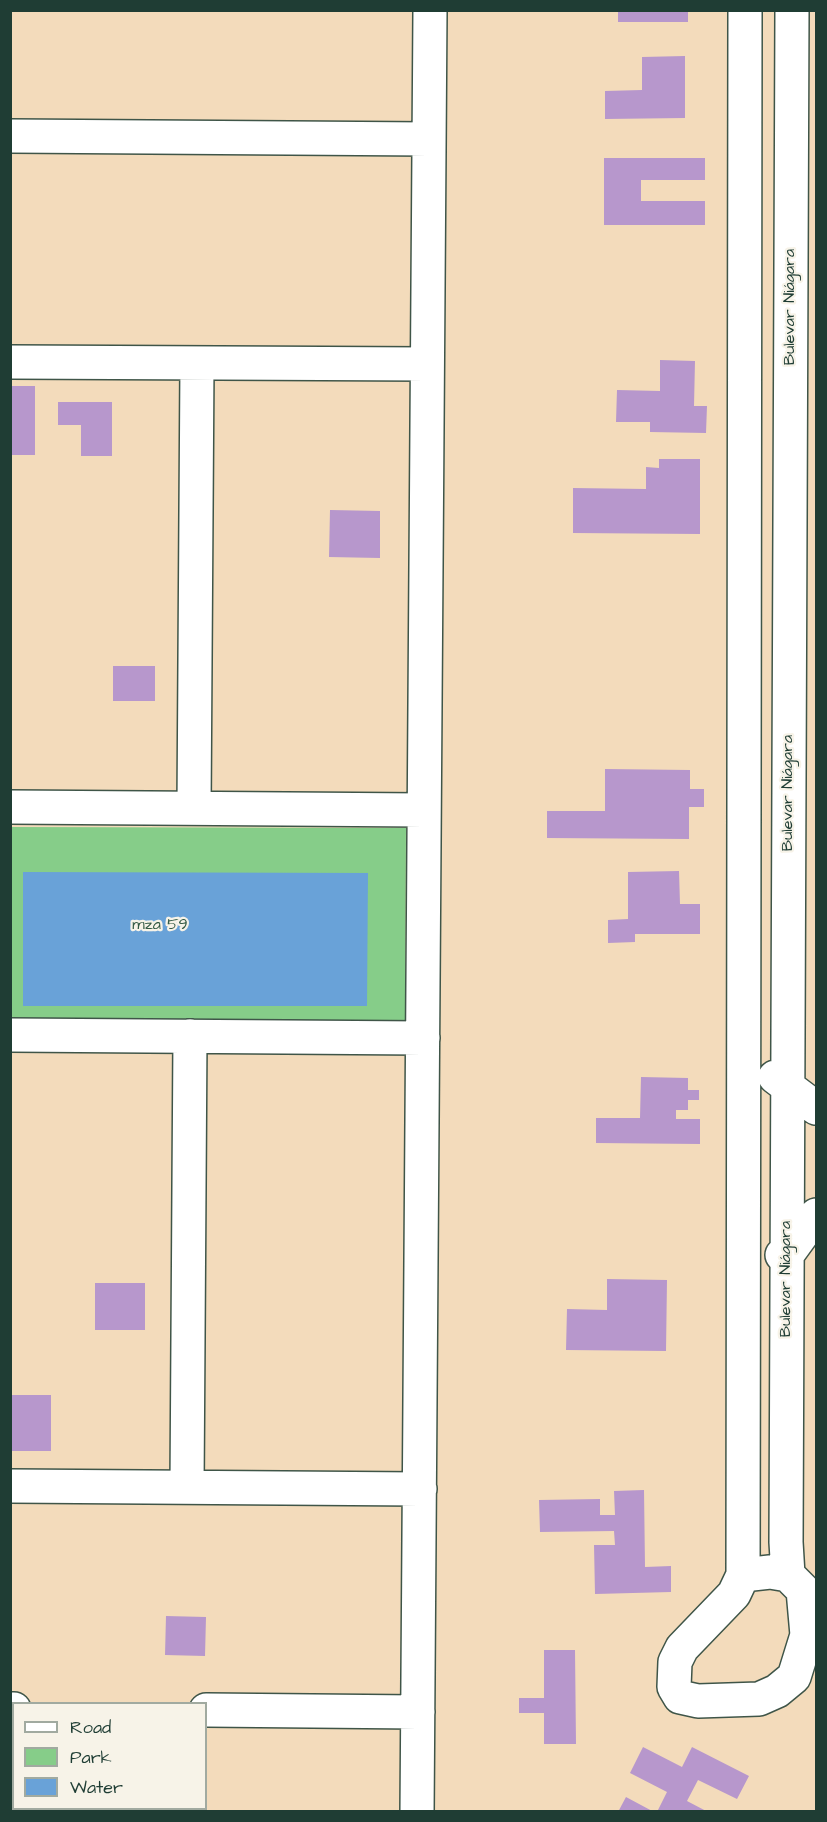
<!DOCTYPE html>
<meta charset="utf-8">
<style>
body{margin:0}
#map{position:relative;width:827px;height:1822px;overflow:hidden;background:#f3dbbb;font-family:"Architects Daughter",sans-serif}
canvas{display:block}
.frame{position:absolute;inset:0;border:12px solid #1f3d34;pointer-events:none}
.legend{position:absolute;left:12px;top:1702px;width:195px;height:108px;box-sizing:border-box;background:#f7f3e8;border:2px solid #a1aaa0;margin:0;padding:8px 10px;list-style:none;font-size:18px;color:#1f3d34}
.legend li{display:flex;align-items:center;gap:12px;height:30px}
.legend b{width:30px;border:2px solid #a1aaa0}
</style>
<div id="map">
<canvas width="827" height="1822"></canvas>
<div class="frame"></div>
<ul class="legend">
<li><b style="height:8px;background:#fff"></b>Road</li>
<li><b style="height:16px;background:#86cd89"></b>Park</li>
<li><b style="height:16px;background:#69a2d8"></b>Water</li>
</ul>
</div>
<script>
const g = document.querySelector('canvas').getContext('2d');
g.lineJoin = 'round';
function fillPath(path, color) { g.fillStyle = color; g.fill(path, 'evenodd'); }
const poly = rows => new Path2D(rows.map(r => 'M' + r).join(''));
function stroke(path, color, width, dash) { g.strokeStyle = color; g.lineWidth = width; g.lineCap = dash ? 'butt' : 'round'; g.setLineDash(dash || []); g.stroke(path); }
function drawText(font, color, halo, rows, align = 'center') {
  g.font = font + ' "Architects Daughter",sans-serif'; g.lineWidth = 4.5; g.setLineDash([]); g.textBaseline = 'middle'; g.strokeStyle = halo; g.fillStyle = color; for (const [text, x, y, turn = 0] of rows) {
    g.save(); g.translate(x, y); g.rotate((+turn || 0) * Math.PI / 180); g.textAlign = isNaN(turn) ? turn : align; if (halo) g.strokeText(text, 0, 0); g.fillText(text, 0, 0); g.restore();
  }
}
fillPath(poly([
 [11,827,406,828,405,1026,11,1023]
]), '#86cd89');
fillPath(poly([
 [23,872,368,873,367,1006,23,1006]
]), '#69a2d8');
fillPath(poly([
 [618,10,688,10,688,22,618,22],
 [685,56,685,118,605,119,605,91,642,90,642,57],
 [604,158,705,158,705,180,641,180,641,201,705,201,705,225,604,225],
 [660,360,695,361,694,406,707,406,706,433,650,432,650,422,616,422,617,390,660,391],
 [10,386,35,386,35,455,10,455],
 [58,402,112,402,112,456,81,456,81,425,58,425],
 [659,459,700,459,700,534,573,533,573,488,646,489,646,467,659,468],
 [330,510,380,511,380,558,329,557],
 [113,666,155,666,155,701,113,701],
 [605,769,690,770,690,789,704,789,704,807,689,807,689,839,547,838,547,811,605,811],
 [679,871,680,904,700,904,700,934,635,934,635,942,608,943,608,920,628,919,628,872],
 [641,1077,688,1078,688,1090,699,1090,699,1100,688,1100,688,1110,676,1110,676,1119,700,1119,700,1144,596,1143,596,1118,640,1118],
 [607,1279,667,1280,666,1351,566,1350,567,1309,607,1310],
 [95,1283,145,1283,145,1330,95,1330],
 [10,1395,51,1395,51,1451,10,1451],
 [644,1490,645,1567,671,1566,671,1592,595,1594,594,1545,615,1545,614,1531,540,1532,539,1500,600,1499,600,1515,615,1515,614,1491],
 [166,1616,206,1617,205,1656,165,1655],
 [544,1650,575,1650,576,1744,544,1744,544,1713,519,1713,519,1698,544,1698],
 [643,1747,682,1767,692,1747,749,1776,737,1799,698,1780,687,1801,708,1812,657,1812,667,1792,630,1773],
 [626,1797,654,1812,618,1812]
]), '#b797cc');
const minor = poly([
 [10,136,429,139],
 [10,362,427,364],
 [10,807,424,810],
 [194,808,197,363],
 [10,1035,423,1038],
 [775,1077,816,1108],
 [782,1255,787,1255,816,1215],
 [10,1486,420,1489],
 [187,1487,190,1036],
 [743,1575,770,1572,788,1575,803,1590,807,1635,794,1677,777,1691,759,1699,698,1701,680,1697,674,1687,675,1662,682,1648,734,1594,743,1575,745,10],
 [788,1575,786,1542,792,10],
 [10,1709,14,1709],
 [206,1710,418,1712],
 [417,1812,430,10]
]);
stroke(minor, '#3f5548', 36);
stroke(minor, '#fff', 33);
drawText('16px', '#1f3d34', '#f7f3e8', [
 ["Bulevar Niágara",791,307,-90],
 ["Bulevar Niágara",789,793,-90],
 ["Bulevar Niágara",787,1279,-90]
]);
drawText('16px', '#345a45', '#f7f3e8', [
 ["mza 59",160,926]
]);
</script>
